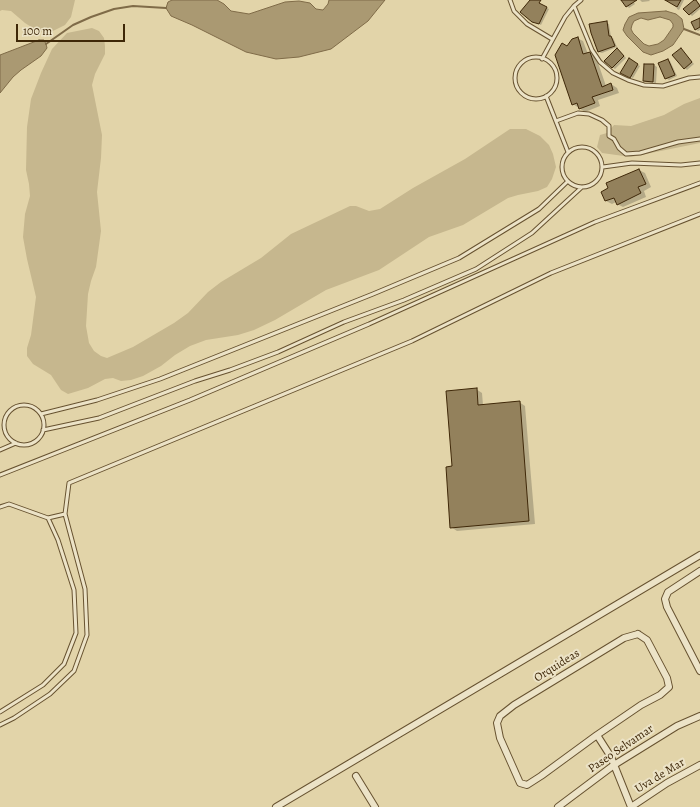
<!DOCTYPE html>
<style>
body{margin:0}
#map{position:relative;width:700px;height:807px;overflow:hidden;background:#e2d4a9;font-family:Alegreya,serif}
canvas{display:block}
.scale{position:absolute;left:16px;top:24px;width:109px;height:18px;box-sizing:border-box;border:2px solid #3e2708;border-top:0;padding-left:5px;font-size:12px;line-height:14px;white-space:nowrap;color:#3e2708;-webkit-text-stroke:3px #ece3c7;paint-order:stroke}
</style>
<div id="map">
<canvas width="700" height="807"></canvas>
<div class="scale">100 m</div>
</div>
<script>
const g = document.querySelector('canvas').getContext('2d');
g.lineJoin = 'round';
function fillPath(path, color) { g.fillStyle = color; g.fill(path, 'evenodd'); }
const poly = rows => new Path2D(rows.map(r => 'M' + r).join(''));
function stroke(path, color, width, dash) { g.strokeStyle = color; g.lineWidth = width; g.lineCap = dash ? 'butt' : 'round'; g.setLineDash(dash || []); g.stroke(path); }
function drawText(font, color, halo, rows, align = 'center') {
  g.font = font + ' Alegreya,serif'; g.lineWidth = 4; g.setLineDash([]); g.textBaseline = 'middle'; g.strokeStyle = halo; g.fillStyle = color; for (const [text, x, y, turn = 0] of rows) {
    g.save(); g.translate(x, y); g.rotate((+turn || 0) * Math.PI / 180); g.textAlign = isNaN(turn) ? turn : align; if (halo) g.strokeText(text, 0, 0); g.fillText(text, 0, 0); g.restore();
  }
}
fillPath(poly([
 [0,0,75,0,71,17,65,25,55,30,47,33,36,30,25,23,11,11,2,10,0,11],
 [92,28,99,31,104,38,105,46,105,54,95,74,92,85,102,135,101,158,97,192,101,231,96,267,91,281,88,294,86,326,89,343,94,351,101,356,107,358,133,347,174,323,188,313,208,292,221,282,261,258,291,234,350,206,356,206,369,211,380,209,413,188,465,159,510,129,526,129,540,136,549,145,553,154,556,167,552,179,547,187,538,191,518,195,508,198,463,225,429,237,379,270,326,290,275,320,254,330,238,335,206,340,190,346,175,355,161,366,143,376,131,380,121,381,113,378,105,379,88,388,68,394,61,390,51,375,33,364,27,356,27,348,31,335,36,297,27,259,23,237,25,214,30,196,29,184,26,170,27,127,31,99,41,73,52,49,67,33],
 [700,98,700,143,631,157,602,153,597,147,600,135,607,133,614,125,631,126,664,115,684,104]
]), '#c6b78e');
const water = poly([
 [172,0,217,0,224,4,231,11,249,14,285,2,299,1,310,3,316,9,323,10,328,4,329,0,385,0,368,21,331,49,299,57,276,59,246,52,192,25,171,16,166,8,168,2,172,0],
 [666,11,676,14,682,19,684,29,673,45,663,51,651,55,643,52,627,36,623,30,625,24,629,17,638,13,666,11],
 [660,17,670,20,673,24,673,27,664,40,658,44,649,46,644,44,633,33,631,29,632,25,634,21,641,18,648,20,660,17],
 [39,40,44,40,46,44,47,48,41,56,21,70,13,77,0,93,0,55,39,40]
]);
fillPath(water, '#aa9972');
stroke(water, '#7f6b48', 1);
fillPath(poly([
 [531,0,536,0,541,4,541,5,549,9,541,25,533,21],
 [622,0,632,0,635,4,629,8,627,6],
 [640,0,649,0,650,1,642,2],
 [672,0,684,0,679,10,677,9,677,5],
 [695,0,700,4,700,9,692,16,690,14],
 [700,19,700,30,698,31,695,29],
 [606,23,609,24,611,37,613,38,617,47,602,53,599,52,592,33],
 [577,38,583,41,588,54,590,53,596,57,606,86,611,84,617,88,619,93,598,100,600,106,585,112,573,104,568,47],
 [620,51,626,58,615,69,612,67],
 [683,51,694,64,687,70,685,68],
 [629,60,640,66,633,78,624,74],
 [668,60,670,61,677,76,669,80,666,78],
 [645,65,654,65,657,67,656,83,646,82,644,81],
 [639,170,645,173,651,187,644,191,646,197,623,207,617,204,616,202,612,204,606,201],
 [476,389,482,393,483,405,519,402,525,406,535,524,457,531,451,527,453,467]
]), '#0003');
stroke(poly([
 [684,29,700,35],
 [46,44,73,25,91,17,114,9,133,6,166,8]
]), '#7f6b48', 2);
const building = poly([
 [530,0,541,0,539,3,547,7,539,24,532,22,520,12,530,0],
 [621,0,637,0,626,7,621,0],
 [665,0,681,0,677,7,665,0],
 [694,0,696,0,700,6,689,15,683,9,694,0],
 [700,18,700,27,695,30,691,22,700,18],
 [607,21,609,36,611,36,615,46,598,52,591,33,589,24,607,21],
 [578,37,583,54,590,52,602,87,611,83,613,90,592,97,595,103,579,109,577,103,572,105,555,55,562,43,567,46,572,39,578,37],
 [617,48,624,56,612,68,604,61,617,48],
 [681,48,692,62,684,69,672,55,681,48],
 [629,58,638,64,630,78,620,73,629,58],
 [668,59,675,75,665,79,658,63,668,59],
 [644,64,654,64,653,82,643,81,644,64],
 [639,169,646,184,638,187,641,193,617,205,614,198,605,201,601,192,608,188,606,183,639,169],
 [477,388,478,405,520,401,529,521,450,528,446,467,452,466,446,391,477,388]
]);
fillPath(building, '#93815c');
stroke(building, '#3e2708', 1);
const lane = poly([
 [510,0,514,11,527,24,552,39],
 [574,6,592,50,600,62,613,73,628,80,644,85,663,86,689,78,700,77],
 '515 78a21 21 0 1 1 42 0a21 21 0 1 1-42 0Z',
 [542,59,565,17,574,6,581,0],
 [546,96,568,152],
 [556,121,578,113,589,114,602,120,609,126,609,136,614,139,619,148,626,154,640,153,678,142,700,139],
 '562 167a20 20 0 1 1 40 0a20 20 0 1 1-40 0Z',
 [603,167,632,163,681,165,700,163],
 '4 425a20 20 0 1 1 40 0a20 20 0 1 1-40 0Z',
 [41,414,97,400,160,379,373,294,459,258,539,209,568,181],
 [43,430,99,418,195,381,230,370,278,352,344,322,404,300,476,269,532,233,582,187],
 [0,450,16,443],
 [0,475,190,400,369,324,595,222,700,183],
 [0,507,9,504,48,518,65,514,69,483,412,341,551,273,700,214],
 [0,712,43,685,64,664,76,633,74,590,58,540,48,518],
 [0,725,14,718,50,694,74,671,87,635,85,589,65,514]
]);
const street = poly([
 [700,571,668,592,665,599,667,607,700,671],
 [638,634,647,640,667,678,669,687,660,695,641,705,597,735,541,776,527,785,520,783,500,738,497,723,500,716,514,705,624,638,638,634],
 [597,735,611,757,631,807,667,783,700,765],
 [356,776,375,807],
 [276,807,700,555],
 [558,807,614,765,677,726,700,716]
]);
stroke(lane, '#675230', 5);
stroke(street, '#675230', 8);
stroke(lane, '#ece3c7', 3);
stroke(street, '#ece3c7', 6);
drawText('12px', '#3e2708', '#ece3c7', [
 ["Orquideas",557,666,-32],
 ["Paseo Selvamar",621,749,-34],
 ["Uva de Mar",660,776,-31]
]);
</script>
